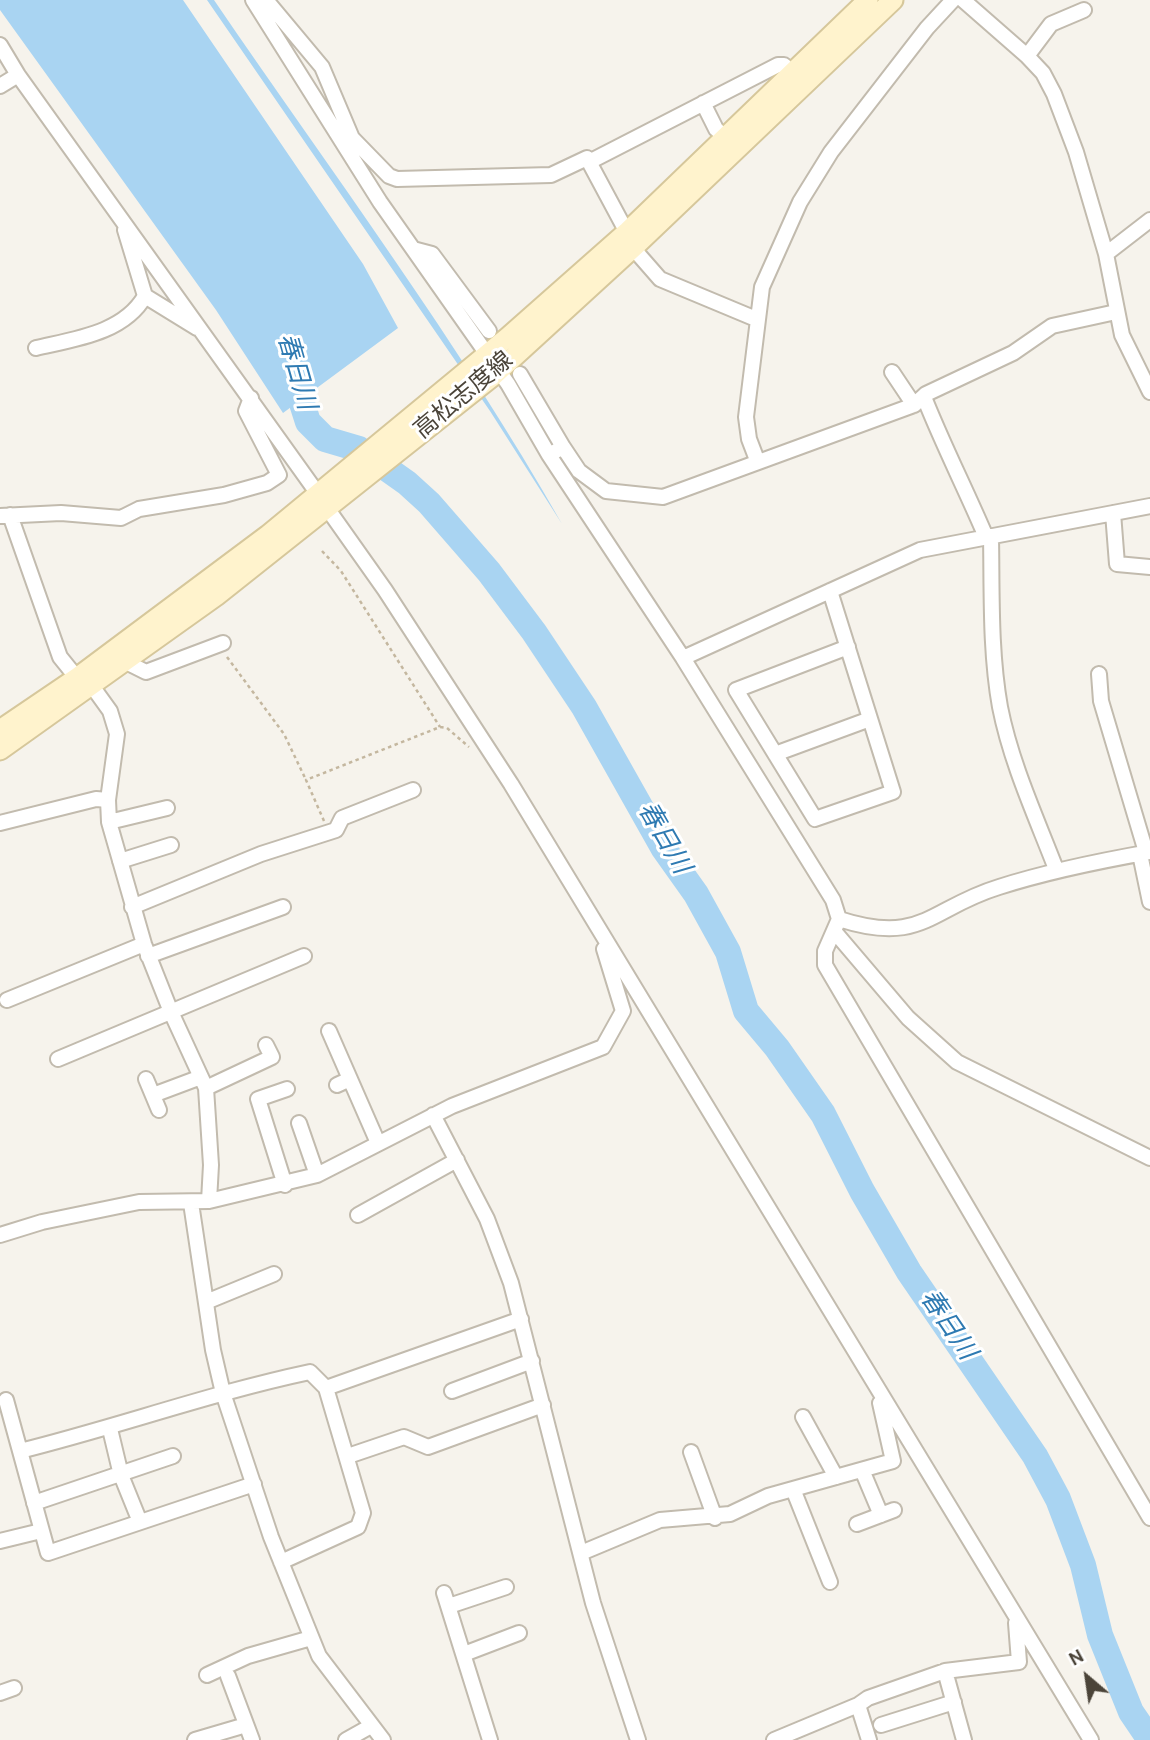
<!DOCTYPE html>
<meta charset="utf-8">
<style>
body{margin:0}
#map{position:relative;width:1150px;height:1740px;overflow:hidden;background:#f6f3ec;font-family:Overpass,sans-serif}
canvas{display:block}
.north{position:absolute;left:1052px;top:1642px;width:70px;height:70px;-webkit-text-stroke:5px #fff;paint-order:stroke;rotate:331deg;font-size:19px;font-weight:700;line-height:28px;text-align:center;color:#4b4439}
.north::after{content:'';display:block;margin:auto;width:24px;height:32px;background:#4b4439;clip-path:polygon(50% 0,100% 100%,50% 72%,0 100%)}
</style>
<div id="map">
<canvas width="1150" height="1740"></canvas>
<div class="north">N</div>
</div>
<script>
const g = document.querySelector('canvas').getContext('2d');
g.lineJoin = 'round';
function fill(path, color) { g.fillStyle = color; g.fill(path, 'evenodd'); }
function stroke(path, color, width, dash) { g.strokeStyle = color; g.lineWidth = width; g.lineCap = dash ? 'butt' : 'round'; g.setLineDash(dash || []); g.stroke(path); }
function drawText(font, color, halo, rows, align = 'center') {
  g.font = font + ' Overpass,"Noto Sans JP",sans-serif'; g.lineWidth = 6; g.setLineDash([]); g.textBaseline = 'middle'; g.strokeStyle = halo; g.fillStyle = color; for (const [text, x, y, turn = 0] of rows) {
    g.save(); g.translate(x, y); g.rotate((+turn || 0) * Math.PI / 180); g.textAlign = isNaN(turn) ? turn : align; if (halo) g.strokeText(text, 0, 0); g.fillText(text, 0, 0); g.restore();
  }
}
fill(new Path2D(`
 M 0,0 L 183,0 L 363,264 L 398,328 L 283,413 L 216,310 L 0,10 Z
 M 207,0 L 214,0 C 332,173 459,342 562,524 L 490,411 Z`), '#a9d4f2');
stroke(new Path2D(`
 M 291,369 L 308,422 L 325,439 L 359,449 L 407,483 L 429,503 L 489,572 L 534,632 L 584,707 L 664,849 L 696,894 L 728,952 L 746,1011 L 777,1048 L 823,1114 L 862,1191 L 909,1272 L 1035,1456 L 1058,1499 L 1083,1565 L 1100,1635 L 1131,1712 L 1150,1740`), '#a9d4f2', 26);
const minor = new Path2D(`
 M 253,0 L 380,202 L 508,384 L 549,455 L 683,658 L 833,900 L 839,919 L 825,951 L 825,965 L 1150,1518
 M 266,0 L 322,67 L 352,138 L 389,176 L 397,179 L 551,175 L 587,158 L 639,255 L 660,279 L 756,319
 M 963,0 L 1027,56 L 1043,73 L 1054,94 L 1076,152 L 1106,254 L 1122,335 L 1150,392
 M 0,45 L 18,75 L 318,494
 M 1027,56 L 1051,24 L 1084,10
 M 0,86 L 18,75
 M 703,103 L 716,129 L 725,137
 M 589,162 L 778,65 L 784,65 L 792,73
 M 125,230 L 145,296 L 197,328
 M 413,249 L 432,254 L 489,331
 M 1106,254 L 1150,220
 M 36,348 C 75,339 124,333 145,296
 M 892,372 L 914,405
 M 520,374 L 563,447
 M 924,397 C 943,445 966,490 986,537
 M 549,455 L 563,447 L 579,471 L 606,491 L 663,497 L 914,405 L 926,394 L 1013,353 L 1052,326 L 1116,312
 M 757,460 L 749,439 L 746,417 L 762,287 L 800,202 L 831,152 L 927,28 L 953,0
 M 327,508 L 385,590 L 511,784 L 1091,1740
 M 1113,513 L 1117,564 L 1150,567
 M 10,515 L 60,657 L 81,683 L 92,686 L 110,711 L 117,734 L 108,800 L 109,822 L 144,944 L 171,1012 L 206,1088 L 211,1165 L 209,1201
 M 0,516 L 61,513 L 121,518 L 139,509 L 224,495 L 267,483 L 279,475 L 246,411 L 251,398
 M 991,536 C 992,593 990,651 1000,707 C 1011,763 1036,817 1056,869
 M 830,591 L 893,792 L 815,819 L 736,690 L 848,647
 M 683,658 L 920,550 L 1150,506
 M 126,662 L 146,672 L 223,643
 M 1099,674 L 1101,701 L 1146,852
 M 775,754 L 870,719
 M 109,822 L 167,808
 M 0,823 L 96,799 L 108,800
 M 1140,854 L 1150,902
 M 120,861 L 171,845
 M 132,907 L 261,854 L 336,830 L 342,818 L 413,790
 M 839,919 C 922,946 930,908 999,887 C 1049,871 1099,861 1150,852
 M 834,931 L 908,1018 L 957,1062 L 1150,1158
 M 148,956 L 283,907
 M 7,1000 L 144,944
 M 329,1031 L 378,1143
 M 58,1059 L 304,956
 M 146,1079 L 159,1110
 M 337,1085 L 350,1079
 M 206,1088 L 272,1057 L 266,1045
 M 153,1095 L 201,1077
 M 433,1115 L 487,1219 L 511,1283 L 593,1603 L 638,1740
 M 299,1123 L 317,1175
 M 285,1185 L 258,1099 L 287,1089
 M 191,1203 L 213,1350 L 223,1393 L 271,1537 L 319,1656 L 383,1740
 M 358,1215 L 457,1160
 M 0,1235 L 42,1222 L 139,1202 L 209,1201 L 317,1175 L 452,1106 L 603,1047 L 623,1011 L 604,949
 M 206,1302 L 274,1274
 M 452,1391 L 532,1361
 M 6,1400 L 48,1553 L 254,1484
 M 803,1417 L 836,1477
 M 110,1429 L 121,1475 L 140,1522
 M 20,1451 C 117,1427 211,1393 310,1372 L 326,1388
 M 691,1452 L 715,1518
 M 348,1456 L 404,1437 L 428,1447 L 543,1405
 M 862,1470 L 881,1515
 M 793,1489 L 830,1582
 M 34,1503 L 173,1456
 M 857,1524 L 894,1510
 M 0,1541 L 41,1531
 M 581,1553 L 660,1520 L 730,1514 L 768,1496 L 893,1461 L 880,1403
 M 281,1562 L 358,1527 L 363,1513 L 326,1388 L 521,1319
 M 444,1593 L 490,1740
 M 449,1606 L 506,1587
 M 464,1654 L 519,1633
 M 945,1671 L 1019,1662 L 1016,1623
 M 207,1675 L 248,1656 L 311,1638
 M 228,1676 L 252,1740
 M 0,1693 L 14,1688
 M 858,1705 L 868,1698 L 945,1671 L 964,1740
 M 881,1725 L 954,1702
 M 195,1740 L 246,1725
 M 346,1740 L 371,1726
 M 774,1740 L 858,1705 L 869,1740`);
const secondary = new Path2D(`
 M 0,730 L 78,677 L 268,535 L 508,337 L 628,231 L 868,0
 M 0,750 L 216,596 L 493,376 L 635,246 L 893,0`);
stroke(minor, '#c2bbae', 18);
stroke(secondary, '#d6c79b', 23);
stroke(new Path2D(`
 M 322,551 L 341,571 L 440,727
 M 227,657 L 284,734 L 306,780
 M 324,821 L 306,780 L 440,727 L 447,728 L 469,747`), '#c4b79f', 2.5, [3.5, 3.5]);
stroke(minor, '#fff', 14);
stroke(secondary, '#fff3cd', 19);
drawText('24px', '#4b4439', '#fff', [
 ["高松志度線",465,397,-40]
]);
drawText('italic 26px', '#2e7ab2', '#fff', [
 ["春日川",294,372,74],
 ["春日川",662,839,60],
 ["春日川",946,1326,56]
]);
</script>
